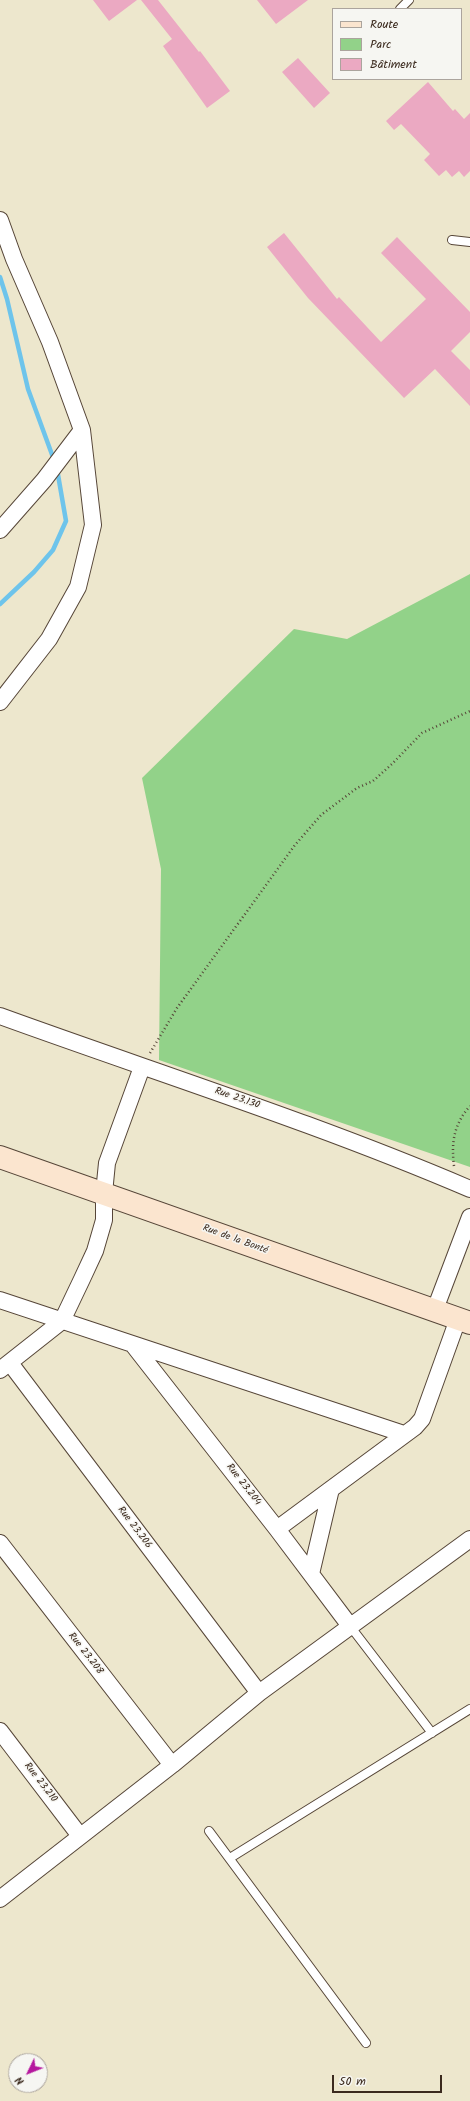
<!DOCTYPE html>
<meta charset="utf-8">
<style>
body{margin:0}
#map{position:relative;width:470px;height:2101px;overflow:hidden;background:#ede7cd;font-family:Kalam,sans-serif}
canvas{display:block}
.legend{position:absolute;left:332px;top:8px;width:130px;height:72px;box-sizing:border-box;background:#f6f6f2;border:1px solid #aba49d;margin:0;padding:5px 7px;list-style:none;font-size:12px;color:#3b2a1e}
.legend li{display:flex;align-items:center;gap:8px;height:20px}
.legend b{width:20px;border:1px solid #aba49d}
.north{position:absolute;left:8px;top:2053px;width:40px;height:40px;box-sizing:border-box;background:#f6f6f2;border:1px solid #aba49d;border-radius:50%;rotate:227deg;font-size:11px;font-weight:700;line-height:16px;text-align:center;color:#3b2a1e}
.north::after{content:'';display:block;margin:auto;width:14px;height:18px;background:#b5179e;clip-path:polygon(50% 0,100% 100%,50% 72%,0 100%)}
.scale{position:absolute;left:332px;top:2075px;width:110px;height:18px;box-sizing:border-box;border:2px solid #3b2a1e;border-top:0;padding-left:5px;font-size:12px;line-height:14px;white-space:nowrap;color:#3b2a1e;-webkit-text-stroke:3px #f6f6f2;paint-order:stroke}
</style>
<div id="map">
<canvas width="470" height="2101"></canvas>
<ul class="legend">
<li><b style="height:5px;background:#fbe5cf"></b>Route</li>
<li><b style="height:11px;background:#92d289"></b>Parc</li>
<li><b style="height:11px;background:#eba9c2"></b>Bâtiment</li>
</ul>
<div class="north">N</div>
<div class="scale">50 m</div>
</div>
<script>
const g = document.querySelector('canvas').getContext('2d');
g.lineJoin = 'round';
function fill(path, color) { g.fillStyle = color; g.fill(path, 'evenodd'); }
function stroke(path, color, width, dash) { g.strokeStyle = color; g.lineWidth = width; g.lineCap = dash ? 'butt' : 'round'; g.setLineDash(dash || []); g.stroke(path); }
function drawText(font, color, halo, rows, align = 'center') {
  g.font = font + ' Kalam,sans-serif'; g.lineWidth = 3; g.setLineDash([]); g.textBaseline = 'middle'; g.strokeStyle = halo; g.fillStyle = color; for (const [text, x, y, turn = 0] of rows) {
    g.save(); g.translate(x, y); g.rotate((+turn || 0) * Math.PI / 180); g.textAlign = isNaN(turn) ? turn : align; if (halo) g.strokeText(text, 0, 0); g.fillText(text, 0, 0); g.restore();
  }
}
fill(new Path2D(`
 M 470,574 L 470,1167 L 159,1060 L 161,869 L 142,778 L 294,629 L 347,639 Z`), '#92d289');
stroke(new Path2D(`
 M 0,277 L 7,299 L 28,389 L 54,460
 M 0,604 L 34,572 L 53,550 L 66,521 L 57,469`), '#6ec4eb', 4.5);
fill(new Path2D(`
 M 93,0 L 137,0 L 109,21 Z
 M 141,0 L 158,0 L 199,52 L 200,51 L 230,91 L 207,108 L 163,46 L 172,39 Z
 M 257,0 L 308,0 L 276,24 Z
 M 298,58 L 330,93 L 314,108 L 282,72 Z
 M 428,82 L 453,111 L 455,109 L 464,119 L 470,113 L 470,171 L 464,177 L 459,171 L 452,177 L 446,170 L 439,176 L 424,160 L 430,154 L 401,124 L 394,130 L 386,121 Z
 M 284,233 L 337,299 L 339,297 L 381,342 L 426,299 L 381,253 L 397,237 L 470,312 L 470,332 L 451,351 L 470,370 L 470,406 L 435,369 L 404,398 L 308,298 L 267,247 Z`), '#eba9c2');
const lane = new Path2D(`
 M 400,9 L 409,0
 M 452,240 L 470,242
 M 350,1626 L 432,1733
 M 209,1831 L 366,2043
 M 230,1858 L 470,1709`);
const street = new Path2D(`
 M 0,220 L 14,259 L 50,342 L 82,430 L 93,525 L 78,587 L 49,639 L 0,702
 M 0,530 L 44,480 L 82,430
 M 0,1016 C 157,1073 316,1123 470,1189
 M 0,1300 L 404,1434
 M 434,1312 L 470,1217
 M 134,1346 L 277,1529 L 350,1626
 M 10,1363 L 259,1693
 M 0,1370 L 62,1321 L 82,1279 L 95,1251 L 104,1220 L 104,1193 L 107,1163 L 142,1067
 M 277,1529 L 415,1427 L 422,1419 L 458,1319
 M 0,1543 L 172,1765
 M 311,1574 L 331,1489
 M 0,1731 L 80,1836
 M 0,1899 L 172,1765 L 259,1693 L 470,1539`);
const secondary = new Path2D(`
 M 0,1157 L 470,1323`);
stroke(lane, '#564638', 10);
stroke(street, '#564638', 18);
stroke(secondary, '#564638', 24);
stroke(new Path2D(`
 M 150,1053 L 177,1008 L 295,845 L 321,815 L 357,788 L 373,781 L 392,764 L 422,733 L 470,711
 M 454,1166 C 451,1142 454,1124 470,1106`), '#564638', 2.5, [1, 3]);
stroke(lane, '#fff', 8);
stroke(street, '#fff', 16);
stroke(secondary, '#fbe5cf', 22);
drawText('10px', '#3b2a1e', '#f6f6f2', [
 ["Rue 23.130",237,1099,19],
 ["Rue de la Bonté",235,1240,20],
 ["Rue 23.204",243,1485,52],
 ["Rue 23.206",134,1528,53],
 ["Rue 23.208",85,1654,52],
 ["Rue 23.210",40,1783,52]
]);
</script>
